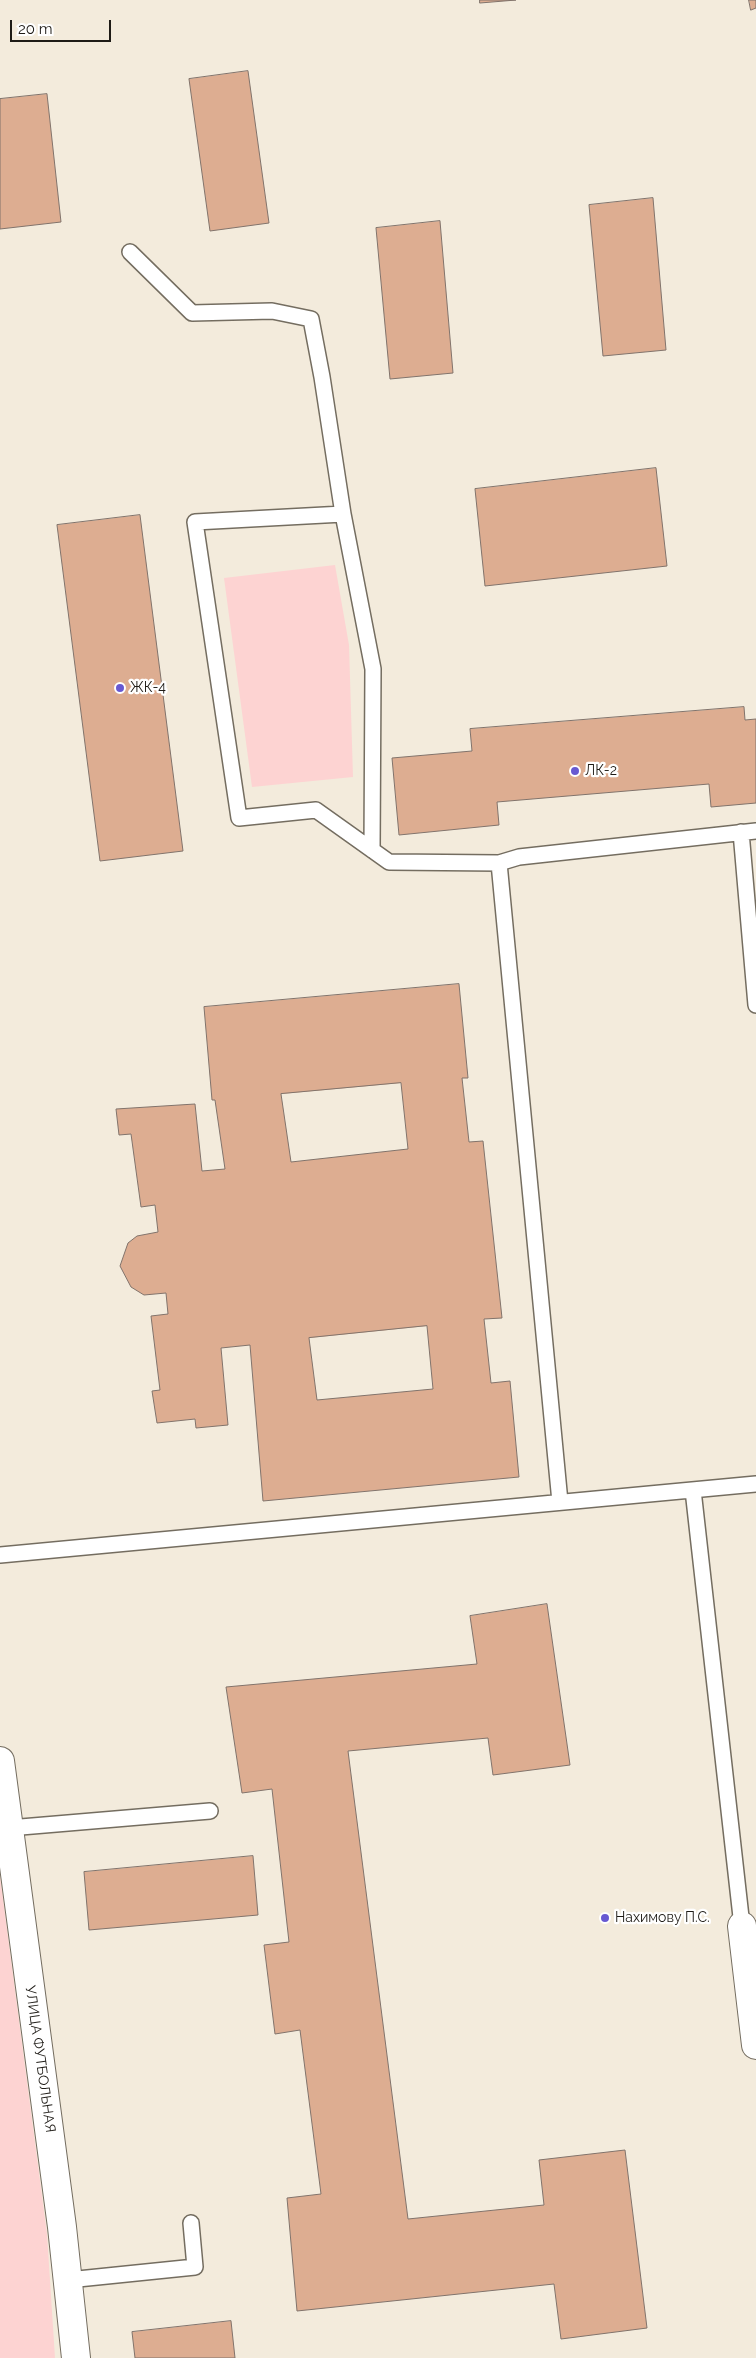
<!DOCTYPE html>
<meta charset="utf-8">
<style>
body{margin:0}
#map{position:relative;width:756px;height:2358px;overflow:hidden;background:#f3ebdc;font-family:Raleway,sans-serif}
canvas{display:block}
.scale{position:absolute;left:10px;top:20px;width:101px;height:22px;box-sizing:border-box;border:2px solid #1e1b16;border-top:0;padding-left:6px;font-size:15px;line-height:18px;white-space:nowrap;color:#1e1b16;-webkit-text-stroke:4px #fff;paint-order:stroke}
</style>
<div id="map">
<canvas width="756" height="2358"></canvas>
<div class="scale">20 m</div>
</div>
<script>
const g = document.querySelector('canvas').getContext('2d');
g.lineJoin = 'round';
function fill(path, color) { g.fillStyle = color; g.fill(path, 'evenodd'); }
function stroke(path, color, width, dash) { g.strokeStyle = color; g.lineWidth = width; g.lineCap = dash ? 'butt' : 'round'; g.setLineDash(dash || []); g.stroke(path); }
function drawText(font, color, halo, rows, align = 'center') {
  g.font = font + ' Raleway,sans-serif'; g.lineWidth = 4.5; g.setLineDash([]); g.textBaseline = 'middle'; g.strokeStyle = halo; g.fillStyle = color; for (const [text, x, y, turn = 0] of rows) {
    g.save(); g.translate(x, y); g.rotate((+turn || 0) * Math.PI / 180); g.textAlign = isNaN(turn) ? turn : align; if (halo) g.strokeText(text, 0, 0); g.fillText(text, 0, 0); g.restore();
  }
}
fill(new Path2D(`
 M 335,565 L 349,645 L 353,777 L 252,787 L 224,578 Z
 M 0,1876 L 47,2234 L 55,2358 L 0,2358 Z`), '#fdd3d2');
const building = new Path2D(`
 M 480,0 L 516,0 L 480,3 Z
 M 749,0 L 756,0 L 756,8 L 751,10 Z
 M 248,71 L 269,223 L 210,231 L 189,79 Z
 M 47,94 L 61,222 L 0,229 L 0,99 Z
 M 653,198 L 666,350 L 603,356 L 589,205 Z
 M 440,221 L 453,373 L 390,379 L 376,228 Z
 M 656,468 L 667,566 L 485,586 L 475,489 Z
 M 140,515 L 183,851 L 100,861 L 57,525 Z
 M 744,707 L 745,720 L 756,719 L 756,803 L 711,807 L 709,784 L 497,802 L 499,825 L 399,835 L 392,758 L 472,751 L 470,729 Z
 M 459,984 L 468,1078 L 462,1078 L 469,1142 L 483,1141 L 502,1318 L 484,1319 L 491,1383 L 510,1381 L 519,1477 L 263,1501 L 250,1345 L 221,1348 L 228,1425 L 196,1428 L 195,1419 L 157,1423 L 152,1391 L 160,1390 L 151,1316 L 168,1314 L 166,1293 L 144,1295 L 131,1287 L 120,1266 L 128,1243 L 137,1236 L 158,1232 L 155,1205 L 141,1207 L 131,1134 L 119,1135 L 116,1109 L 195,1104 L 202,1171 L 225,1169 L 215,1100 L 212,1100 L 204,1007 ZM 401,1083 L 408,1149 L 291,1162 L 281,1094 ZM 427,1326 L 433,1389 L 317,1400 L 309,1338 Z
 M 547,1604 L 570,1765 L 493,1775 L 488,1738 L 348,1751 L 408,2219 L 544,2205 L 539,2160 L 625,2150 L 647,2328 L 561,2339 L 554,2284 L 297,2311 L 287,2198 L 321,2194 L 300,2030 L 275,2034 L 264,1945 L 289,1942 L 272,1789 L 242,1793 L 226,1687 L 477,1664 L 470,1616 Z
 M 253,1856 L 258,1915 L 89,1930 L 84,1872 Z
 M 231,2321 L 235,2358 L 135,2358 L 132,2332 Z`);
fill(building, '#ddad91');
stroke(building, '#81736b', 1);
const service = new Path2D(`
 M 130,252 L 192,313 L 272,311 L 311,319 L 322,377 L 343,514
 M 741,832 L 756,1005
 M 372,850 L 373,669 L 343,514 L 195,522 L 239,818 L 316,810 L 389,862 L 499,863 L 560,1502
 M 499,863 L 519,857 L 756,831
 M 693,1490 L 742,1926
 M 0,1555 L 756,1484
 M 9,1828 L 210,1811
 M 68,2280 L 195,2267 L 191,2223`);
const minor = new Path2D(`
 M 0,1761 L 62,2227 L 76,2358
 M 742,1926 L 756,2045`);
stroke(service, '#746d60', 18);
stroke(minor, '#746d60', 30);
stroke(service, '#fff', 15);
stroke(minor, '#fff', 28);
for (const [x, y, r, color] of [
 [120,688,5,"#6759d2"],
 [575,771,5,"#6759d2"],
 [605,1918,5,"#6759d2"]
]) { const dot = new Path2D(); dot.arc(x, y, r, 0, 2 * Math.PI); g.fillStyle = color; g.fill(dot); stroke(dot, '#fff', 2); }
drawText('14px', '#1e1b16', '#fff', [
 ["ЖК-4",130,688],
 ["ЛК-2",585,771],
 ["Нахимову П.С.",615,1918]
], 'left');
drawText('14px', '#1e1b16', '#fff', [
 ["УЛИЦА ФУТБОЛЬНАЯ",40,2059,82]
]);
</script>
